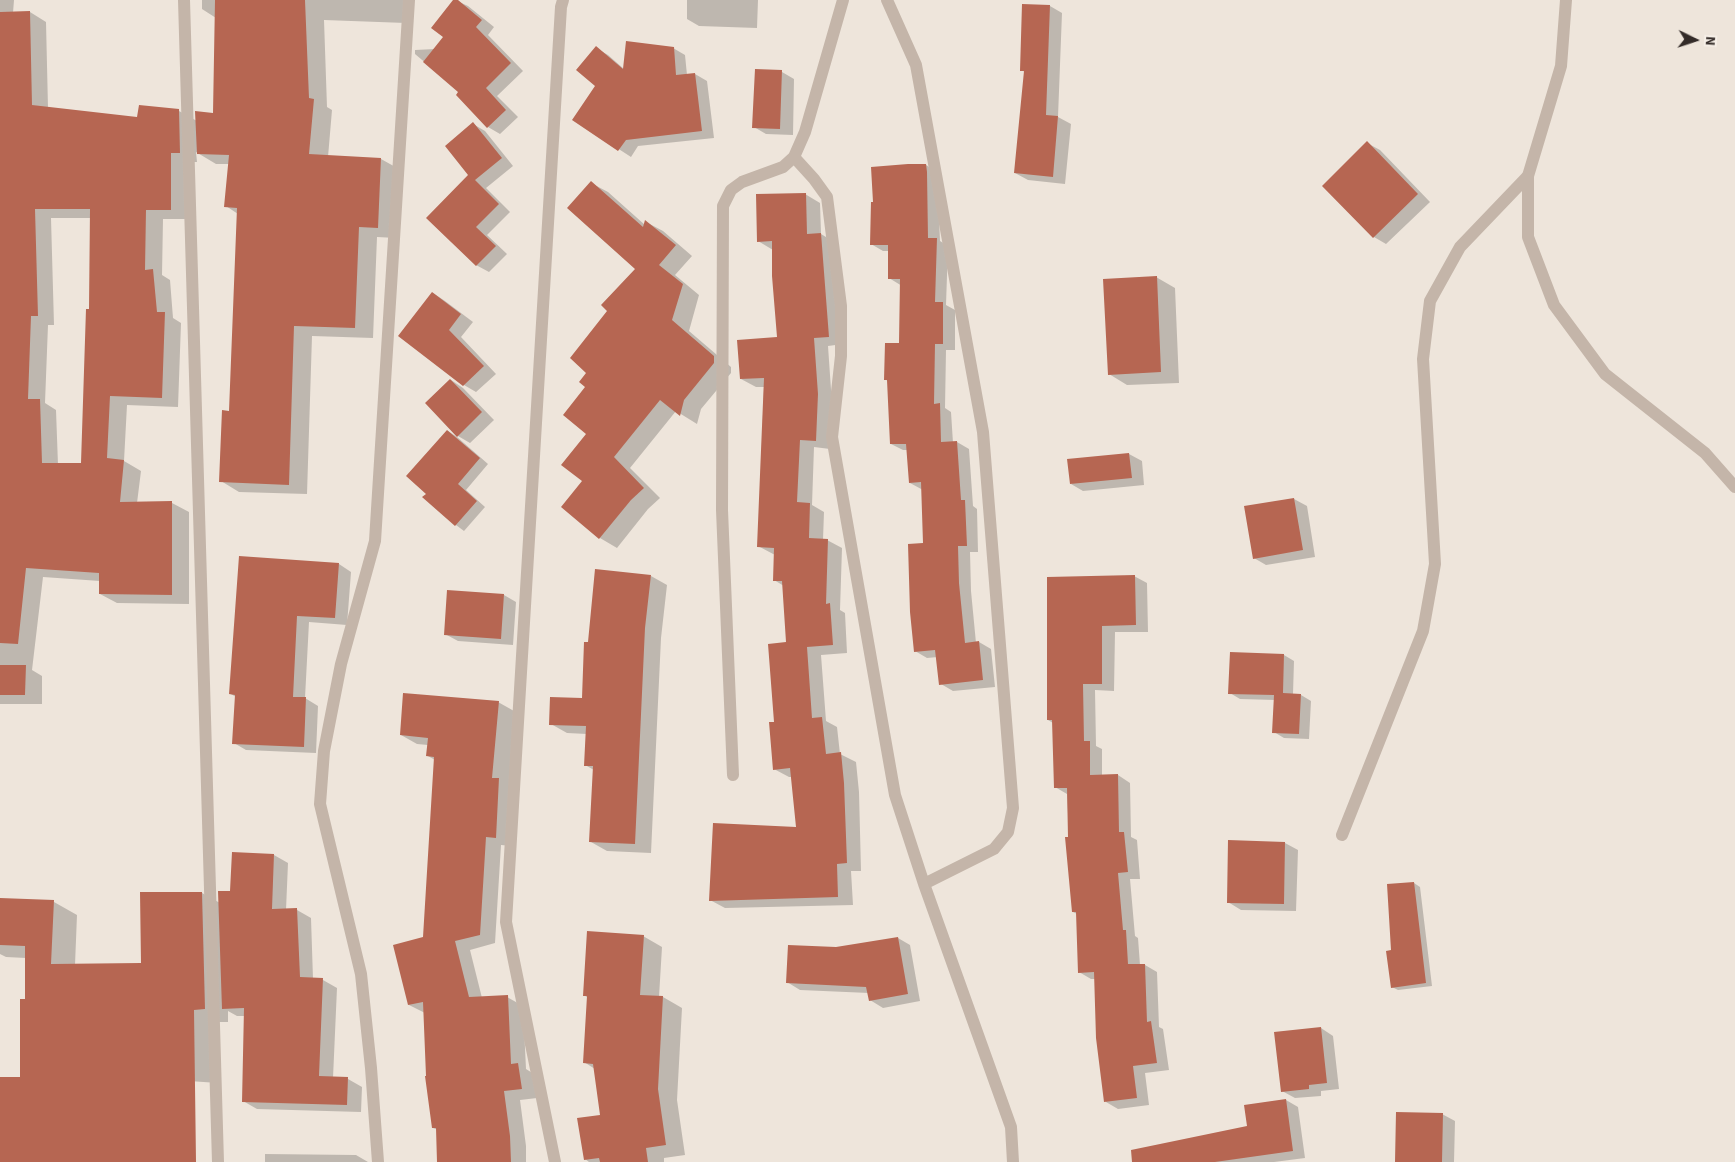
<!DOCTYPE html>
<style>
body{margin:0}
#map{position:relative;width:1735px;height:1162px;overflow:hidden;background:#eee5db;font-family:"Source Sans 3",sans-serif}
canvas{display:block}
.north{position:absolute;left:1670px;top:15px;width:50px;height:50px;-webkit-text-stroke:4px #f6efe7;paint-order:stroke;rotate:94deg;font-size:14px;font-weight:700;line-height:20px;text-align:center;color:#332b28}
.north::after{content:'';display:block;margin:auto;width:18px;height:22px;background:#332b28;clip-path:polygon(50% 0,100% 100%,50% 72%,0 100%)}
</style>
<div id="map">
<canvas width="1735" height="1162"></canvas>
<div class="north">N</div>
</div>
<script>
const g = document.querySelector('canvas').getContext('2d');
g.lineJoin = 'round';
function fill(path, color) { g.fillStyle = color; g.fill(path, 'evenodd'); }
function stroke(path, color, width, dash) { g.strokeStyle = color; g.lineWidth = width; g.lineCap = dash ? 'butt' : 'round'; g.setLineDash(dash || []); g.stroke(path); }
fill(new Path2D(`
 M 0,0 L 14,0 L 13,13 L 30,12 L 46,22 L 48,108 L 138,119 L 179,111 L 197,121 L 215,115 L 216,18 L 202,9 L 202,0 L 407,0 L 406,23 L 324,20 L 327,107 L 332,110 L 328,157 L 381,159 L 399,169 L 396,238 L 377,237 L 373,338 L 312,336 L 307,494 L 239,492 L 221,481 L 230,412 L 238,214 L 226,206 L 229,164 L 216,164 L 196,152 L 197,162 L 188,162 L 187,219 L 163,219 L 162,275 L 170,280 L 173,318 L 181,323 L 178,407 L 127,405 L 124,461 L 141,471 L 137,503 L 172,503 L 189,512 L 189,604 L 117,603 L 100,594 L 100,581 L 43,577 L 32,670 L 42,676 L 42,704 L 0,704 ZM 51,218 L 91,218 L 90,311 L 82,465 L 58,465 L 56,410 L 45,403 L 48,325 L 54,325 Z
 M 455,0 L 468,6 L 494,27 L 488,35 L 523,71 L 497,96 L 518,117 L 500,134 L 488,127 L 460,92 L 415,54 L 415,50 L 435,49 L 445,37 Z
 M 687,0 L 758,0 L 757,28 L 699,26 L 687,19 Z
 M 1050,6 L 1062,13 L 1058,117 L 1071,124 L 1065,184 L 1028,180 L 1015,173 L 1025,72 L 1021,70 Z
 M 596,48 L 608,55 L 624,69 L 673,48 L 685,55 L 687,75 L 695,74 L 707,81 L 714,138 L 638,146 L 631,157 L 574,120 L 596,85 Z
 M 756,71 L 782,72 L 794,79 L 793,135 L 766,134 L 754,127 Z
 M 473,124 L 485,131 L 513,166 L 486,188 L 510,212 L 487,235 L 507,254 L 489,272 L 476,265 L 470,175 Z
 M 1367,143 L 1380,150 L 1430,202 L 1386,244 L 1374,237 L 1324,186 Z
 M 926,165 L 937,172 L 940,241 L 948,246 L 946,305 L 955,310 L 955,350 L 946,350 L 945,408 L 951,412 L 953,443 L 957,442 L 969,449 L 973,506 L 977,509 L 978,552 L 970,552 L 971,591 L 976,643 L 979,642 L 991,649 L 995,687 L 953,691 L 941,684 L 938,657 L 927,658 L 915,651 L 925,545 L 923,490 L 910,483 L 907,450 L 903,450 L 891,444 L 889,381 L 886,380 L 901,344 L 902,286 L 889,278 L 889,251 L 883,251 L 871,244 Z
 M 591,183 L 608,192 L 645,225 L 646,222 L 663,231 L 692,256 L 675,275 L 699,295 L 689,331 L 731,367 L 731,373 L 701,409 L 697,424 L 676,411 L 630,468 L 660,498 L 648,509 L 617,548 L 600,538 L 563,507 L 583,481 L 588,433 L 588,373 L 609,311 L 637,269 Z
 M 805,194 L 820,203 L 821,234 L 836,243 L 843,344 L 828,346 L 832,404 L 830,449 L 814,447 L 812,505 L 824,512 L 823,540 L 827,540 L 842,548 L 840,610 L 845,613 L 847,653 L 821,655 L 826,721 L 837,727 L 840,754 L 856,762 L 859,792 L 861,871 L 851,871 L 853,905 L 725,908 L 710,900 L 798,829 L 793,777 L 789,777 L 774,769 L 775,723 L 788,643 L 784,586 L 774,580 L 775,555 L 758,546 L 764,387 L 756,387 L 741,379 L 778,338 L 773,250 L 758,241 Z
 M 1156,277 L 1175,288 L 1179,383 L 1127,385 L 1109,374 Z
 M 433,293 L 445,301 L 473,322 L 461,337 L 496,374 L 476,392 L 464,385 Z
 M 451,380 L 463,388 L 494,420 L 470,443 L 458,436 L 427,403 Z
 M 448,431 L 457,437 L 488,464 L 466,490 L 485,507 L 464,531 L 456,525 L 424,497 L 427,494 Z
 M 1129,454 L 1142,461 L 1144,485 L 1083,491 L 1071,484 Z
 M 1294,499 L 1307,506 L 1315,557 L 1266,565 L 1254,558 Z
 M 339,564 L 351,572 L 347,625 L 309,622 L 305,698 L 318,706 L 316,753 L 246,750 L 234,743 L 236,697 L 231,694 Z
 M 651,576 L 667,585 L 661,638 L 651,853 L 607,851 L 591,842 L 594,770 L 585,765 L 587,734 L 567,733 L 551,724 L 583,699 L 589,643 Z
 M 1134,576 L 1147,583 L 1148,632 L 1115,632 L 1114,691 L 1095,690 L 1096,746 L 1102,749 L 1102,776 L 1118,775 L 1130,783 L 1131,837 L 1137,840 L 1140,879 L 1130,879 L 1135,936 L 1138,938 L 1140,965 L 1145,965 L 1157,972 L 1159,1027 L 1163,1029 L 1169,1070 L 1145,1073 L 1149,1105 L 1118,1109 L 1106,1102 L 1095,979 L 1091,979 L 1079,972 L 1077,914 L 1073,912 L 1067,794 L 1055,787 L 1053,723 L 1048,720 L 1050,642 Z
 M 448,591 L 504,595 L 516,602 L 513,645 L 458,641 L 445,634 Z
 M 1231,653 L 1284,655 L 1294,661 L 1293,694 L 1301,695 L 1311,701 L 1309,739 L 1284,738 L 1274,732 L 1275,700 L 1240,699 L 1230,693 Z
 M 498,702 L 514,711 L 512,846 L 501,845 L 495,943 L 470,950 L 482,998 L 507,997 L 523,1006 L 526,1069 L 534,1074 L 537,1098 L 520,1100 L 526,1146 L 526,1162 L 438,1162 L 438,1130 L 433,1128 L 427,1077 L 425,1013 L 409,1005 L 425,938 L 435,760 L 428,756 L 428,745 L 417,744 L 401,735 Z
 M 1229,842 L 1285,843 L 1298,850 L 1296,911 L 1241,910 L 1228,902 Z
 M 274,855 L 288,863 L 286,910 L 297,910 L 311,918 L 313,979 L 323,980 L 337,988 L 333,1078 L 348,1079 L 362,1087 L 361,1112 L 257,1109 L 243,1101 L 245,1016 L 237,1016 L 228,1011 L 228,1022 L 217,1022 L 218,1083 L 189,1081 L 181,1162 L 0,1162 L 0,1079 L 22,1078 L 27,1000 L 26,958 L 6,957 L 0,954 L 0,900 L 54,902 L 77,915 L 75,965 L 142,964 L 202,893 L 220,903 Z
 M 1414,883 L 1420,887 L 1432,986 L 1398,990 L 1392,987 L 1392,951 Z
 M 643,936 L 662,947 L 659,997 L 663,997 L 682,1008 L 677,1100 L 685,1155 L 664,1158 L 664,1162 L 589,1162 L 585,1159 L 601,1116 L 595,1069 L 584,1062 L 588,998 L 584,995 Z
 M 898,938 L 910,945 L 920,1001 L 883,1008 L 870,1000 L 869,993 L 800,990 L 787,982 L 836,949 Z
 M 1321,1028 L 1333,1036 L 1339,1089 L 1321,1091 L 1321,1096 L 1295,1098 L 1282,1091 Z
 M 1286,1100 L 1298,1107 L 1305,1158 L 1274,1162 L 1158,1162 L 1248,1127 Z
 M 1442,1114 L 1455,1121 L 1454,1162 L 1396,1162 Z
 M 265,1154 L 356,1155 L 368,1162 L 265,1162 Z`), '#0003');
fill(new Path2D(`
 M 215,0 L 305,0 L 309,98 L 314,99 L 309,154 L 381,158 L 378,228 L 359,227 L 355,328 L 294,326 L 289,485 L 219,482 L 222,410 L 229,411 L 237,208 L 224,207 L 229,155 L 197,154 L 195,111 L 213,113 Z
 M 453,0 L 458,0 L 482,20 L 476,27 L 511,63 L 486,88 L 506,110 L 487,128 L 456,95 L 458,92 L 423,62 L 443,37 L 431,28 Z
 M 1022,4 L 1050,5 L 1046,115 L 1058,116 L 1053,177 L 1014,173 L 1024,71 L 1020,71 Z
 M 30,11 L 32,105 L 137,117 L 139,105 L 179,109 L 180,153 L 171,153 L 171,210 L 146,210 L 145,270 L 153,269 L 157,312 L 165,312 L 162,398 L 110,396 L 107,458 L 124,460 L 120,502 L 172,501 L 172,595 L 99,594 L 99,573 L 26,568 L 18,644 L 0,643 L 0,12 ZM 35,209 L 90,209 L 89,309 L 86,309 L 81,463 L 42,463 L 40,399 L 28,399 L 31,316 L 38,316 Z
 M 626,41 L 674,47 L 676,75 L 695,73 L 702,131 L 626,140 L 618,151 L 572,120 L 595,86 L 576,70 L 596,46 L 623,69 Z
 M 755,69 L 782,70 L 780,129 L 752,128 Z
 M 473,122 L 502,158 L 475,180 L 499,204 L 476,227 L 496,246 L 476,266 L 426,218 L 468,175 L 445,146 Z
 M 1367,141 L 1418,194 L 1373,238 L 1322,186 Z
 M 908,164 L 926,164 L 927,172 L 928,238 L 937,238 L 935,302 L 943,302 L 943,344 L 935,344 L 934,404 L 940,403 L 941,442 L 957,441 L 961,500 L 965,500 L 967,546 L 958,546 L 959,583 L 965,643 L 979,641 L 983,680 L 939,685 L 935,650 L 914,652 L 910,612 L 908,544 L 923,543 L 921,482 L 909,483 L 906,444 L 890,444 L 887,380 L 884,380 L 885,343 L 899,343 L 900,279 L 888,279 L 888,245 L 870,245 L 871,202 L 873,202 L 871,167 Z
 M 591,181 L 643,227 L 645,220 L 676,245 L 659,265 L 683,284 L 672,320 L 714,356 L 714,363 L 684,400 L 680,416 L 660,400 L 614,457 L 644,488 L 631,500 L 599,539 L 561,507 L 582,481 L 561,465 L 586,434 L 563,415 L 585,387 L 579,382 L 586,373 L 570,358 L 607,311 L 601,305 L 635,269 L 567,208 Z
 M 806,193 L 807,234 L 821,233 L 829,337 L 814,338 L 818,394 L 816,441 L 800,440 L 797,502 L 810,503 L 809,538 L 828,539 L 826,604 L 830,603 L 833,645 L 807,647 L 812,718 L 822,717 L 826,754 L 841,752 L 844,783 L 847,863 L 837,864 L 838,897 L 709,901 L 713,823 L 796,827 L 790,768 L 773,770 L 769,722 L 774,722 L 768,644 L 786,642 L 782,581 L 773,581 L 774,548 L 757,547 L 764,378 L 740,379 L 737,340 L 777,337 L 772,276 L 772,241 L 757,242 L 756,194 Z
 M 1157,276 L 1161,372 L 1108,375 L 1103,279 Z
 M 432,292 L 461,314 L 449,330 L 484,366 L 463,386 L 398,336 Z
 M 450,379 L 482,412 L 457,437 L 425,403 Z
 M 447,430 L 480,458 L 458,484 L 477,501 L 455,526 L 422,497 L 426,494 L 406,476 Z
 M 1129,453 L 1132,478 L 1070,484 L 1067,459 Z
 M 1294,498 L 1303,550 L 1253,559 L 1244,506 Z
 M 239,556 L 339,563 L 335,618 L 297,616 L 293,697 L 306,697 L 304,747 L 232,744 L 235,695 L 229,694 Z
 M 595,569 L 651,575 L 645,628 L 635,844 L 589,842 L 593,766 L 584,766 L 586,726 L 549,725 L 550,697 L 582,698 L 584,642 L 588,642 Z
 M 1135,575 L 1136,625 L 1102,626 L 1102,684 L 1083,684 L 1084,741 L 1090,741 L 1090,775 L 1118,774 L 1119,832 L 1124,832 L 1128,872 L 1118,873 L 1123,930 L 1126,930 L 1128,964 L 1145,964 L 1147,1022 L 1151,1021 L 1157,1063 L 1133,1066 L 1137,1098 L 1104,1102 L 1096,1038 L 1094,972 L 1078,973 L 1076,912 L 1072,912 L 1065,837 L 1068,837 L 1067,788 L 1054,788 L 1052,720 L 1047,720 L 1047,577 Z
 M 447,590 L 504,594 L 501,639 L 444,635 Z
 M 1230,652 L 1284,654 L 1283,693 L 1301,694 L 1299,734 L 1272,733 L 1274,695 L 1228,694 Z
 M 0,665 L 26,665 L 25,695 L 0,695 Z
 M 403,693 L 499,701 L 492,778 L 499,778 L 496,838 L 486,837 L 480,935 L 455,941 L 469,997 L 508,995 L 511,1064 L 518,1063 L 522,1089 L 504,1091 L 510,1136 L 511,1162 L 437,1162 L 436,1128 L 432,1128 L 425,1076 L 426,1076 L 423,1002 L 408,1005 L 393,945 L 423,937 L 434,757 L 426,756 L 428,738 L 400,735 Z
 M 1228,840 L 1285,842 L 1284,904 L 1227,903 Z
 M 232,852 L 274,854 L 272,909 L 297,908 L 300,977 L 323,978 L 319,1076 L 348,1077 L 347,1105 L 242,1102 L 244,1008 L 222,1009 L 218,891 L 230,891 Z
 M 1414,882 L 1426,983 L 1391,988 L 1386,951 L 1391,950 L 1387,884 Z
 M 140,892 L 202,892 L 205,1009 L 194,1010 L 196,1162 L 0,1162 L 0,1077 L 20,1077 L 20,999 L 25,999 L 25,946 L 0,945 L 0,898 L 54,900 L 51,964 L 141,963 Z
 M 587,931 L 644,935 L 640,995 L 663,996 L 658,1089 L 666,1145 L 646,1148 L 648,1162 L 600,1162 L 599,1158 L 584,1160 L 577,1118 L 600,1115 L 593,1064 L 583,1063 L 587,996 L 583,996 Z
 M 898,937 L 908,994 L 869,1001 L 866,987 L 786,983 L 788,945 L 836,947 Z
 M 1321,1027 L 1327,1083 L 1309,1085 L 1309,1089 L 1281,1092 L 1274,1032 Z
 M 1286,1099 L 1293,1151 L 1215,1162 L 1132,1162 L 1131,1150 L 1247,1126 L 1244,1105 Z
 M 1396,1112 L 1443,1113 L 1442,1162 L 1395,1162 Z`), '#b66652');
stroke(new Path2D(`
 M 887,0 L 916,65 L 983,432 L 1013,808 L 1008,832 L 994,849 L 924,884
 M 794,157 L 814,179 L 827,197 L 841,306 L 841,356 L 832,437 L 895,795 L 924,884 L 1011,1127 L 1013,1162
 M 733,775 L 722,510 L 723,206 L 731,190 L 742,182 L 783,167 L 794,157 L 805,132 L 843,0
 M 1342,835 L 1423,631 L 1435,564 L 1423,359 L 1430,301 L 1460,247 L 1528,176
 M 378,1162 L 371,1068 L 361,974 L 320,804 L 324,751 L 341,664 L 375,541 L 409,0
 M 555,1162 L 506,922 L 561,7 L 563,0`), '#c4b5a9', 12);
stroke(new Path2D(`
 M 184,0 L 218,1162
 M 1566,0 L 1561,66 L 1528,176 L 1528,237 L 1554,305 L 1605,374 L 1705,453 L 1735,487`), '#c4b5a9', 12);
</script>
